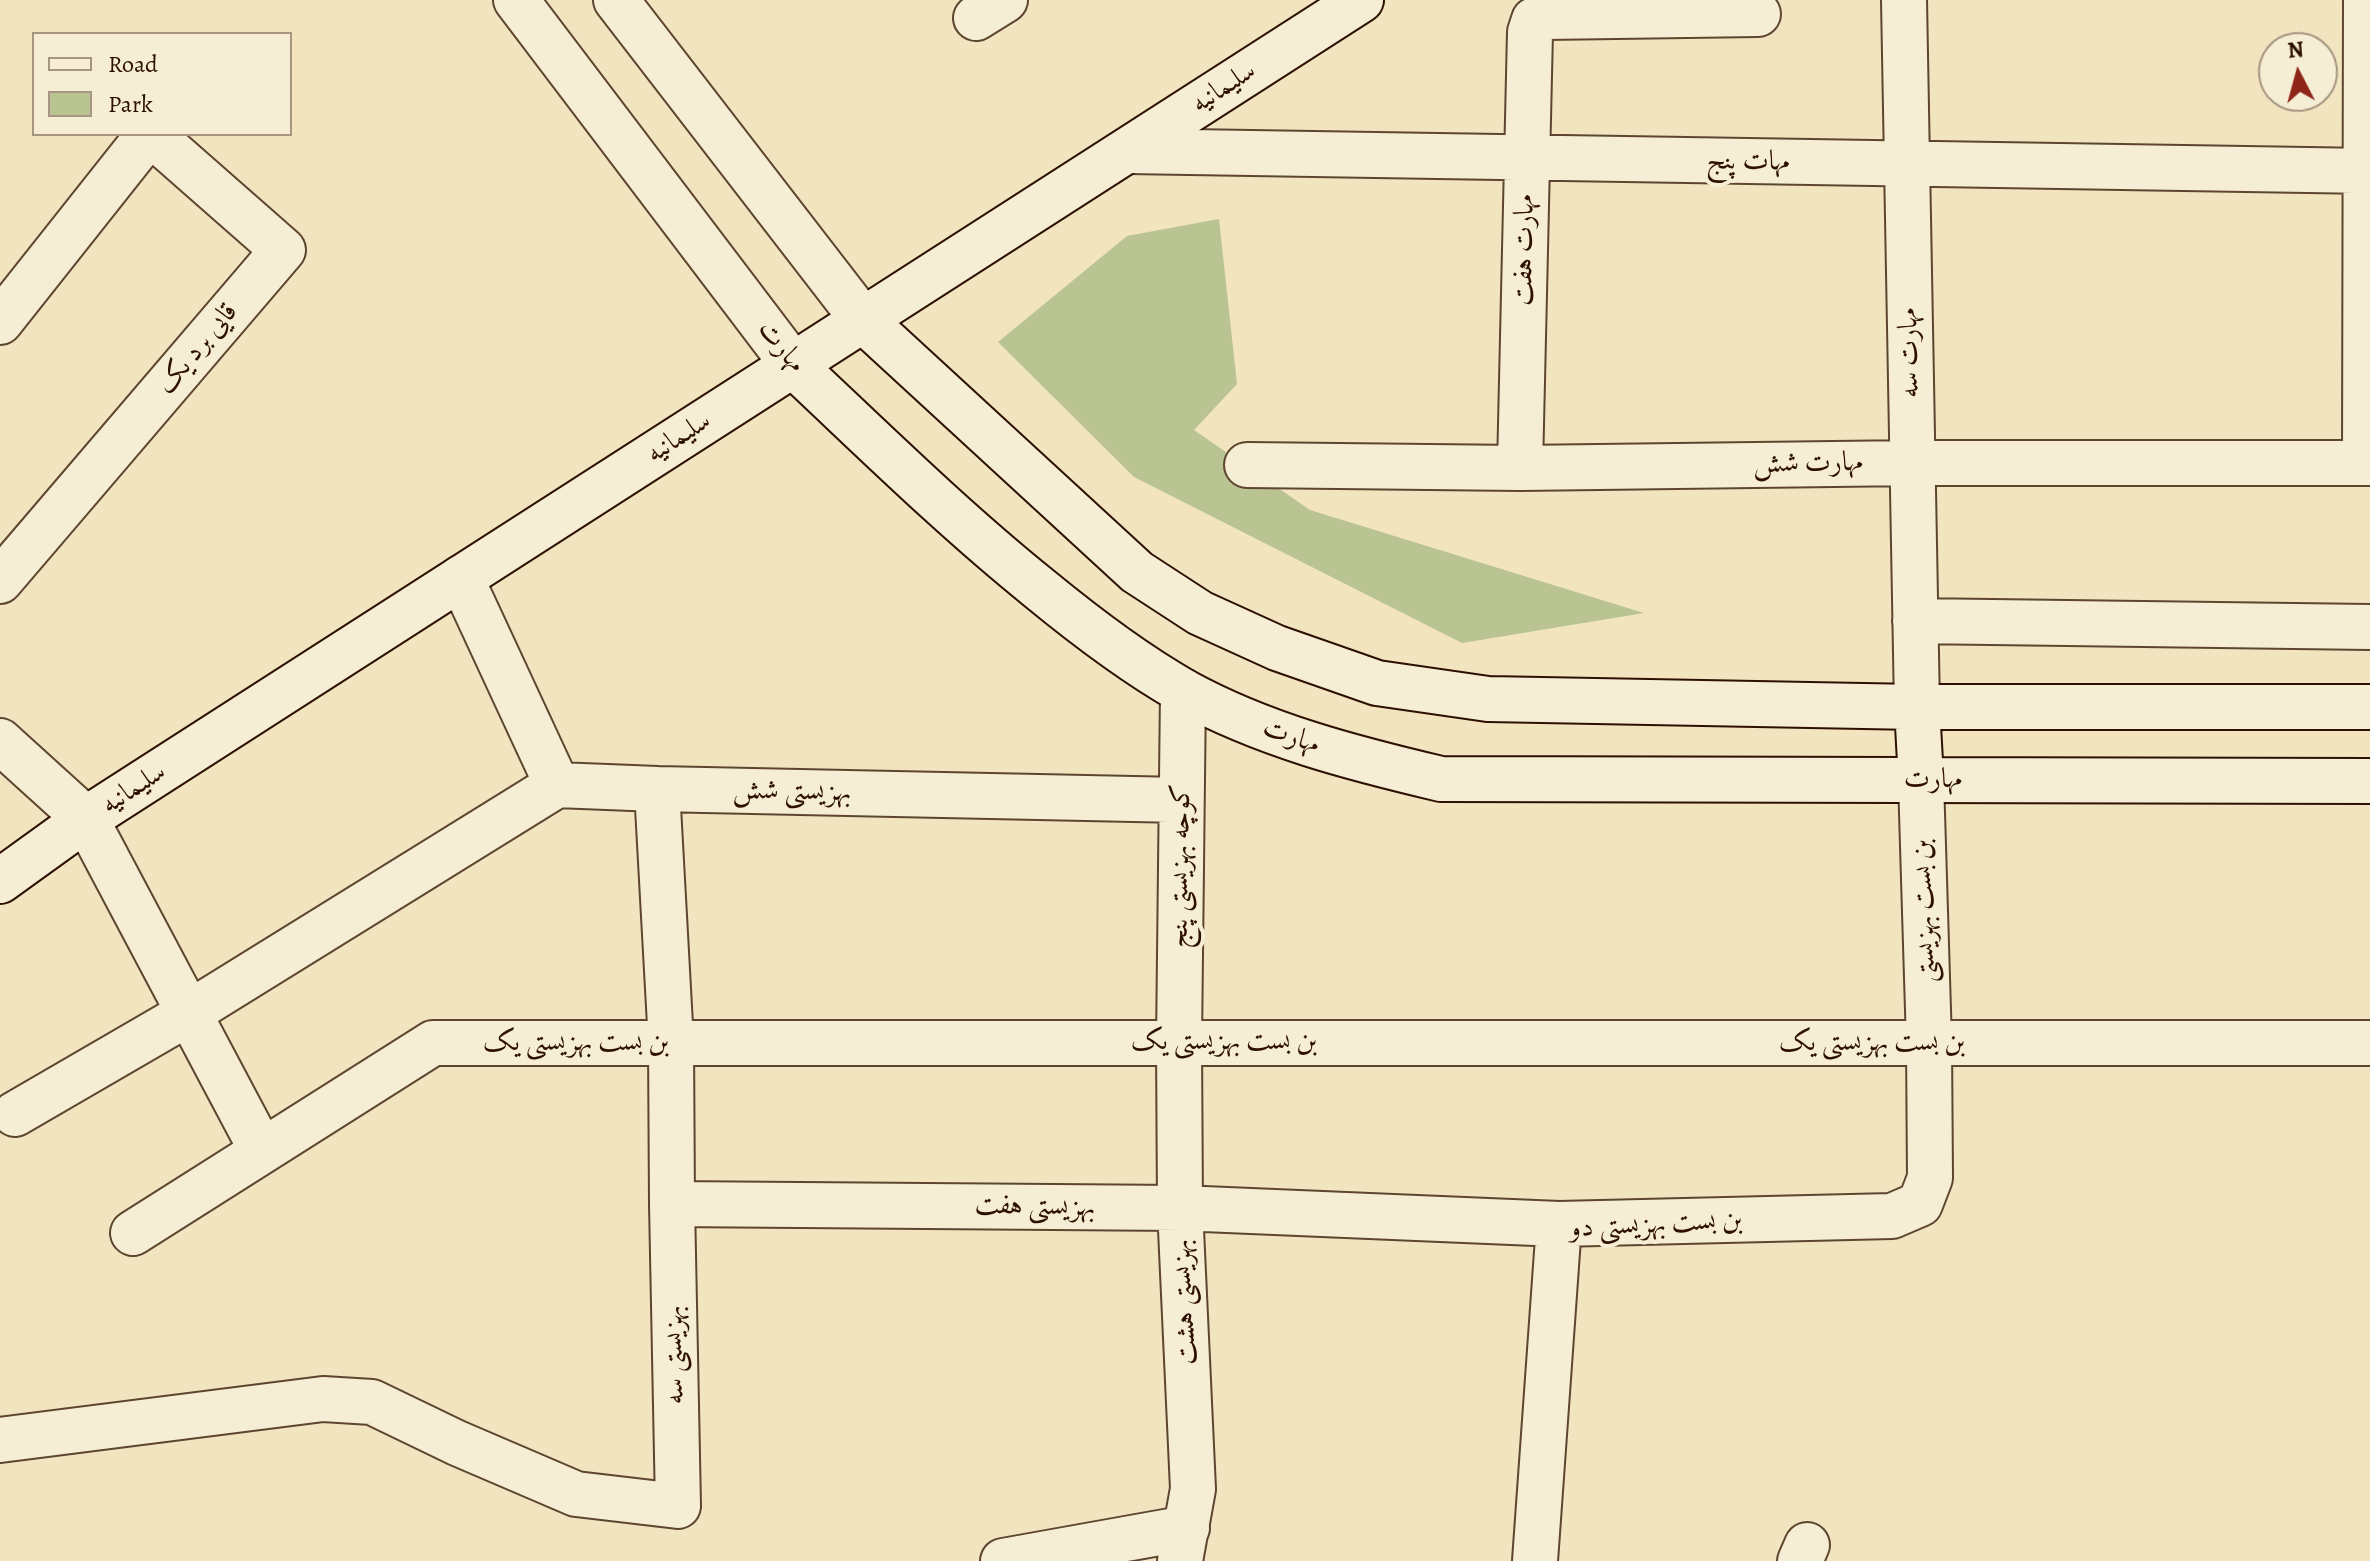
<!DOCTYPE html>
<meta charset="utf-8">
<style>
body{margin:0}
#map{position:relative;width:2370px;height:1561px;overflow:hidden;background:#f1e4be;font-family:Alegreya,serif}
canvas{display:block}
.legend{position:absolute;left:32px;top:32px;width:260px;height:104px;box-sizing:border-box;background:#f6edd5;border:2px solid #a69580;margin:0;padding:10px 14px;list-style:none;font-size:24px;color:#2d1001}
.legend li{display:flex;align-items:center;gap:16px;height:40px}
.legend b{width:40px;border:2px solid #a69580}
.north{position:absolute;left:2258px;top:32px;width:80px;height:80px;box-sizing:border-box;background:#f6edd5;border:2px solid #a69580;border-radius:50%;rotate:354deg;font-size:22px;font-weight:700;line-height:32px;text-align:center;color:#2d1001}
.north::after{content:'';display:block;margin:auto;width:28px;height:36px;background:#8f2418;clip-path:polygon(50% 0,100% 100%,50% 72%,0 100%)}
</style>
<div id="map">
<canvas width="2370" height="1561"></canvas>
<ul class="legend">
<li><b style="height:10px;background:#f6edd5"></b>Road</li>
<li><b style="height:22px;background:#b9c492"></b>Park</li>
</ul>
<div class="north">N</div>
</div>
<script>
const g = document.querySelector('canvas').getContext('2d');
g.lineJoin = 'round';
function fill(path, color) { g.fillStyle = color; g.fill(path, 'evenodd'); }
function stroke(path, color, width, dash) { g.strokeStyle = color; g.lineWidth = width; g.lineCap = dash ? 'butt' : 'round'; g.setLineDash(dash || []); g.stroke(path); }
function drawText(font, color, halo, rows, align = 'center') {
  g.font = font + ' Alegreya,Amiri,serif'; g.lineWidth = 8; g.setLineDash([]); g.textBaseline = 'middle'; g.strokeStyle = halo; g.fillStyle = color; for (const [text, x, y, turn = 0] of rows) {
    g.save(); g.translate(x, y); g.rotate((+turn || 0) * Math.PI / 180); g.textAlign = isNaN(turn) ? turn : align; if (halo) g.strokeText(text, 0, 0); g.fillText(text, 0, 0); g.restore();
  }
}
fill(new Path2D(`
 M 1219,219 L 1237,384 L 1194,430 L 1310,510 L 1644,613 L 1462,643 L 1134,477 L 998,342 L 1127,236 Z`), '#b9c492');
const minor = new Path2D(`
 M 1904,0 L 1917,707
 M 976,18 L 1005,0
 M 1127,151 L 2370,171
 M 0,322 L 149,134
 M 2365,463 L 2366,0
 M 1247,465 L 1520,468 L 1912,463 L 2370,463
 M 1520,468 L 1530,32 L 1534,20 L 1545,17 L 1758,14
 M 461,578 L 557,785
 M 0,581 L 283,250 L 151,134
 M 1915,621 L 2370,627
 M 0,741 L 86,819 L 262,1151
 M 1181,800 L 657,789 L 671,1043 L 672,1204 L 1180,1208 L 1559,1224
 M 15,1114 L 189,1013 L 557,785 L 657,789
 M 133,1233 L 433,1043 L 2370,1043
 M 0,1440 L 323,1399 L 372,1402 L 457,1443 L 576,1494 L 678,1506 L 672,1204
 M 1003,1561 L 1187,1528
 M 1180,1561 L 1193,1489 L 1180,1208 L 1179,1042 L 1183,691
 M 1535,1561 L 1559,1224 L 1892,1216 L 1920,1204 L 1930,1178 L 1929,1043 L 1921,780
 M 1800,1561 L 1807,1545`);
const tertiary = new Path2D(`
 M 516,0 L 793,365
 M 616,0 L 863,320`);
const secondary = new Path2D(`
 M 863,320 L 1137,572 L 1200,613 L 1277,648 L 1377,683 L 1488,699 L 1917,707 L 2370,707
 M 793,365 C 874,441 953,519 1040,589 C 1085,626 1132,662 1183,691 C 1263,735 1352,758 1441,779 L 2370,781
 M 1917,707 L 1921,780
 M 0,881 L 86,819 L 1361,0`);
stroke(minor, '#5e4530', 48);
stroke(tertiary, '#5e4530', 48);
stroke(secondary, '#2d1001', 48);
stroke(minor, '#f6edd5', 44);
stroke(tertiary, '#f6edd5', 44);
stroke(secondary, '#f6edd5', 44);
drawText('28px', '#2d1001', '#f6edd5', [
 ["سلیمانیه",1224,88,-33],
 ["مهات پنج",1748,162,1],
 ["مهارت هفت",1525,250,-89],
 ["مهارت",781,347,50],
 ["قایی برد یک",198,349,-50],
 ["مهارت سه",1910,353,-91],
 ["سلیمانیه",679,438,-33],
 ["مهارت شش",1808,464,-1],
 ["مهارت",1291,737,19],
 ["مهارت",1933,780],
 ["سلیمانیه",134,789,-33],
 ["بهزیستی شش",792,792,1],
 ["کوچه بهزیستی پنج",1181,866,-89],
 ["بن بست بهزیستی",1925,911,-92],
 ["بن بست بهزیستی یک",1224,1042],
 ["بن بست بهزیستی یک",576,1043],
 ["بن بست بهزیستی یک",1872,1043],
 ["بهزیستی هفت",1035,1207,1],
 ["بن بست بهزیستی دو",1656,1225,-3],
 ["بهزیستی هشت",1185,1302,-93],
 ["بهزیستی سه",675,1355,-91]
]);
</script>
